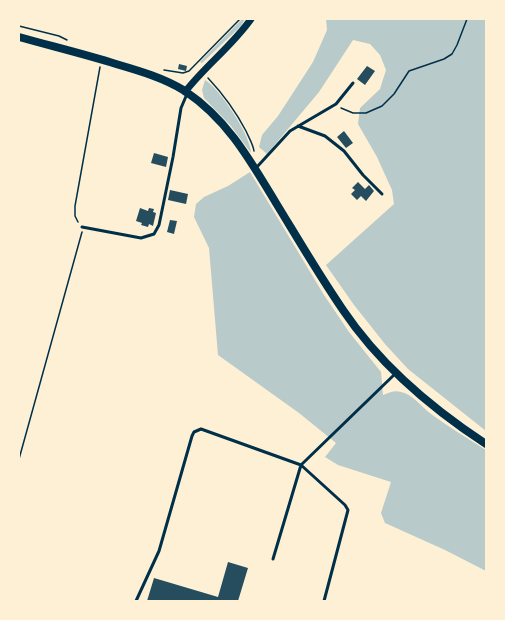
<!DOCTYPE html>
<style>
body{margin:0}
#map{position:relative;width:505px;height:620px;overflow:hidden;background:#fdf0d5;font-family:"Open Sans",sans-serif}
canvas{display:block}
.frame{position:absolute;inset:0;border:20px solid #fdf0d5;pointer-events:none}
</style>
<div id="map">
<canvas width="505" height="620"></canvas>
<div class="frame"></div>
</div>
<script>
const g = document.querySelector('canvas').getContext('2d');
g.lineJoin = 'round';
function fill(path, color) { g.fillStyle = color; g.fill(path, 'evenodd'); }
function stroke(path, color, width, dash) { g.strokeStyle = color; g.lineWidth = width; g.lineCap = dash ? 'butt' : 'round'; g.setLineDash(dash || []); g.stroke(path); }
fill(new Path2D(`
 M 242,19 L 245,19 L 241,26 L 202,63 L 200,62 Z
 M 326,19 L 486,19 L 486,431 L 408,369 L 385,344 L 354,305 L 326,265 L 394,204 L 392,190 L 377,157 L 358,124 L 360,108 L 380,89 L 386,70 L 380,55 L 370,44 L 353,40 L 319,92 L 267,154 L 259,147 L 262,135 L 278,116 L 313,62 L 327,30 Z
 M 205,80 C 220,89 251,136 251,153 L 231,126 L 204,98 L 202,90 Z
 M 250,172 L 324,295 L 349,332 L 381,372 L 383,395 C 389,393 394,390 401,392 C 412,394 422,407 431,414 C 449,427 467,438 486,450 L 486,571 L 445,550 L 385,523 L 381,513 L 391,482 L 338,465 L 325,457 L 336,443 L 299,413 L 218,355 L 209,248 L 194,217 L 196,204 L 204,197 L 228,186 Z`), '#b9caca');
fill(new Path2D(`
 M 179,64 L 187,66 L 186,71 L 178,69 Z
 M 367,66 L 375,71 L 365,85 L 357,79 Z
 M 344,131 L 353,143 L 346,148 L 337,137 Z
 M 154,153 L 168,157 L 166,167 L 151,163 Z
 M 358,182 L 365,189 L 369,185 L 374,191 L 366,201 L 361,196 L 357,200 L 351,194 L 355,190 L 352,188 Z
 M 170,190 L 188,194 L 186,204 L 168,200 Z
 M 140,208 L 148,211 L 149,208 L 154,209 L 153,212 L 156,213 L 153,226 L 149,224 L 148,227 L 141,225 L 142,223 L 136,221 Z
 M 170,220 L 177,221 L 174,234 L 167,232 Z
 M 228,562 L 248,568 L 238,601 L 147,601 L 154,578 L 218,597 Z`), '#264d5e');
stroke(new Path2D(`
 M 19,26 L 59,36 L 67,40
 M 164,70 L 183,73 L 189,71 L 240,19
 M 208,78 C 224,95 235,110 246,131 C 249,138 253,144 254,151
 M 341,108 L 353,113 L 366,113 L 382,106 L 394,94 L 409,71 L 444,59 L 452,54 L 457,45 L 467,19
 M 78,222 L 75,216 L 75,206 L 100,67
 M 19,459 L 82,232`), '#003049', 1.5);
stroke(new Path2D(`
 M 298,126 L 325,136 L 344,151 L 363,175 L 382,194
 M 256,168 L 290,131 L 336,104 L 353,83
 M 82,227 L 141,238 L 154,234 L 159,225 L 173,157 L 181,108 L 187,94
 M 273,559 L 301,465 L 396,373
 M 136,601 L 159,551 L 192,436 L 194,432 L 201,429 L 301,465 L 345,505 L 348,510 L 324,601`), '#003049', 3);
stroke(new Path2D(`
 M 185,92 C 205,66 232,46 251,19`), '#003049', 7);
stroke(new Path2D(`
 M 19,37 C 51,46 84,54 116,64 C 140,71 164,78 185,91 C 228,120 250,160 276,203 C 298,239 319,275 343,310 C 380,365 431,408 486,444`), '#003049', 8);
</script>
